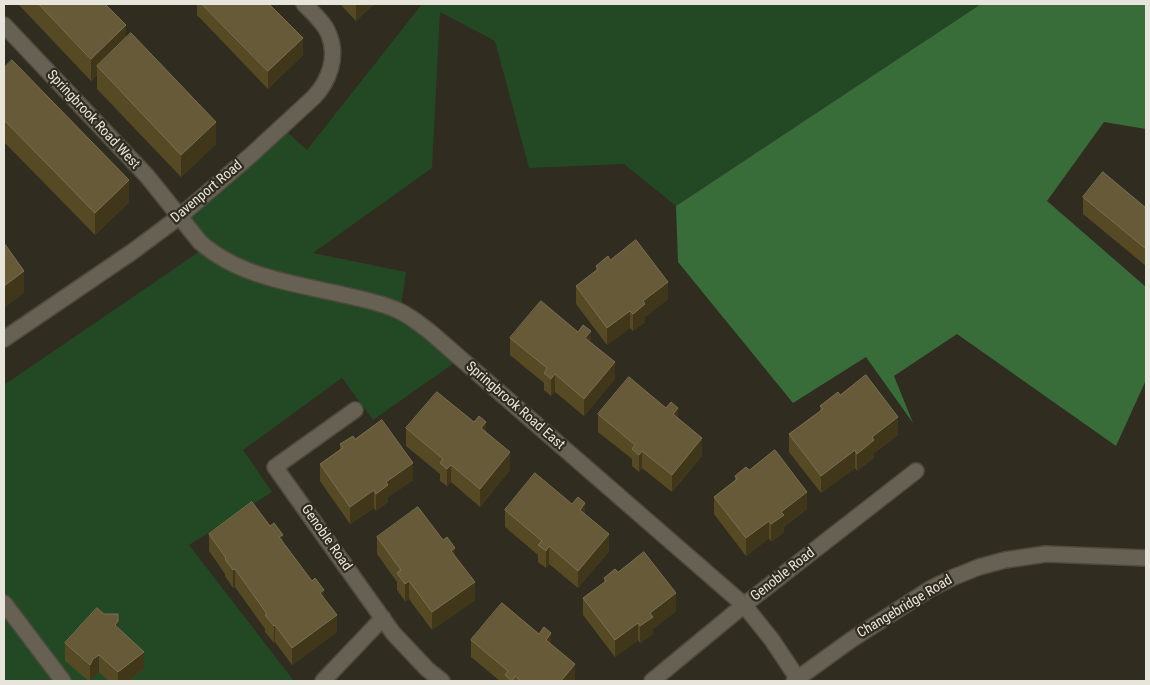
<!DOCTYPE html>
<style>
body{margin:0}
#map{position:relative;width:1150px;height:685px;overflow:hidden;background:#302c1f;font-family:"Roboto Condensed",sans-serif}
canvas{display:block}
.frame{position:absolute;inset:0;border:5px solid #e7e4dc;pointer-events:none}
</style>
<div id="map">
<canvas width="1150" height="685"></canvas>
<div class="frame"></div>
</div>
<script>
const g = document.querySelector('canvas').getContext('2d');
g.lineJoin = 'round';
function fill(path, color) { g.fillStyle = color; g.fill(path, 'evenodd'); }
function stroke(path, color, width, dash) { g.strokeStyle = color; g.lineWidth = width; g.lineCap = dash ? 'butt' : 'round'; g.setLineDash(dash || []); g.stroke(path); }
function drawText(font, color, halo, rows, align = 'center') {
  g.font = font + ' "Roboto Condensed",sans-serif'; g.lineWidth = 4.5; g.setLineDash([]); g.textBaseline = 'middle'; g.strokeStyle = halo; g.fillStyle = color; for (const [text, x, y, turn = 0] of rows) {
    g.save(); g.translate(x, y); g.rotate((+turn || 0) * Math.PI / 180); g.textAlign = isNaN(turn) ? turn : align; if (halo) g.strokeText(text, 0, 0); g.fillText(text, 0, 0); g.restore();
  }
}
fill(new Path2D(`
 M 422,4 L 981,4 L 676,206 L 624,164 L 529,168 L 495,41 L 440,12 L 432,168 L 313,253 L 406,272 L 400,312 L 464,356 L 373,420 L 342,378 L 243,450 L 272,492 L 189,545 L 294,681 L 4,681 L 4,385 L 212,243 L 185,211 L 286,131 L 307,150 Z`), '#224923');
fill(new Path2D(`
 M 981,4 L 1146,4 L 1146,129 L 1104,122 L 1047,201 L 1146,287 L 1146,380 L 1116,446 L 957,334 L 894,376 L 913,423 L 866,357 L 793,403 L 678,262 L 676,206 Z`), '#386d3a');
const minor = new Path2D(`
 M 4,25 L 147,176 L 200,242 C 240,278 298,284 349,296 C 365,300 382,303 397,310 C 409,315 418,323 429,331 L 744,605 L 772,640 L 798,679
 M 4,339 L 132,252 L 179,217 L 250,156 L 314,97 C 329,81 338,57 329,35 C 325,23 313,13 304,4
 M 355,410 L 275,467 L 393,633 L 427,669 L 442,681
 M 4,603 L 63,681
 M 323,681 L 383,618
 M 652,681 L 744,605 L 916,471`);
const secondary = new Path2D(`
 M 794,681 L 851,640 L 930,589 L 954,577 L 979,567 L 1005,560 L 1046,554 L 1146,558`);
stroke(minor, '#4e4a3f', 18);
stroke(secondary, '#4e4a3f', 18);
stroke(minor, '#676153', 15);
stroke(secondary, '#676153', 15);
fill(new Path2D(`
 M 18,4 L 105,4 L 126,39 L 216,144 L 181,177 L 97,89 L 97,75 L 91,81 Z
 M 197,4 L 269,4 L 303,55 L 268,89 L 197,15 Z
 M 340,4 L 374,4 L 356,21 Z
 M 4,68 L 129,202 L 95,235 L 4,142 Z
 M 1083,197 L 1146,208 L 1146,266 L 1083,214 Z
 M 610,260 L 668,299 L 645,317 L 645,322 L 633,331 L 630,328 L 607,345 L 576,304 L 576,286 L 596,271 L 596,266 Z
 M 510,338 L 591,342 L 615,379 L 584,416 L 555,392 L 551,396 L 544,390 L 544,383 L 510,355 Z
 M 840,395 L 898,435 L 874,453 L 874,458 L 857,471 L 855,468 L 821,493 L 789,452 L 789,434 L 820,411 L 820,406 Z
 M 598,414 L 678,419 L 702,456 L 672,492 L 642,468 L 639,472 L 632,466 L 632,459 L 598,432 Z
 M 406,428 L 486,432 L 510,470 L 480,507 L 451,482 L 447,486 L 440,481 L 440,474 L 406,446 Z
 M 355,439 L 413,480 L 388,497 L 388,502 L 376,511 L 374,508 L 350,524 L 320,481 L 320,464 L 340,449 L 340,444 Z
 M 749,470 L 807,509 L 784,527 L 784,532 L 771,542 L 769,538 L 746,556 L 714,514 L 714,497 L 735,481 L 735,476 Z
 M 505,510 L 585,514 L 609,551 L 578,588 L 549,564 L 546,568 L 538,562 L 538,555 L 505,527 Z
 M 209,534 L 283,542 L 324,598 L 337,632 L 292,665 L 275,642 L 274,643 L 265,632 L 265,629 L 235,587 L 233,588 L 225,576 L 225,574 L 209,551 Z
 M 377,537 L 455,556 L 475,600 L 432,630 L 409,599 L 405,601 L 397,590 L 397,582 L 377,554 Z
 M 618,572 L 676,611 L 653,629 L 653,634 L 640,643 L 638,640 L 615,657 L 583,615 L 583,598 L 604,583 L 604,578 Z
 M 118,629 L 144,669 L 128,681 L 109,681 L 99,672 L 93,677 L 90,681 L 89,681 L 65,661 L 65,643 Z
 M 471,640 L 551,644 L 575,681 L 500,681 L 471,657 Z`), '#564a24');
fill(new Path2D(`
 M 356,4 L 374,4 L 356,21 Z
 M 126,25 L 126,47 L 97,66 L 97,75 L 91,81 L 91,59 Z
 M 303,38 L 303,55 L 268,89 L 268,71 Z
 M 216,122 L 216,144 L 181,177 L 181,155 Z
 M 129,180 L 129,202 L 95,235 L 95,213 Z
 M 24,271 L 24,293 L 4,308 L 4,286 Z
 M 668,282 L 668,299 L 645,317 L 645,322 L 633,331 L 633,314 L 643,301 Z
 M 630,311 L 630,328 L 607,345 L 607,328 Z
 M 591,331 L 591,348 L 585,338 Z
 M 615,362 L 615,379 L 584,416 L 584,399 Z
 M 555,374 L 555,392 L 551,396 L 551,379 Z
 M 678,408 L 678,425 L 673,414 Z
 M 898,417 L 898,435 L 874,453 L 874,458 L 857,471 L 857,454 L 872,437 Z
 M 486,422 L 486,439 L 481,428 Z
 M 702,438 L 702,456 L 672,492 L 672,475 Z
 M 855,450 L 855,468 L 821,493 L 821,476 Z
 M 642,451 L 642,468 L 639,472 L 639,455 Z
 M 510,452 L 510,470 L 480,507 L 480,489 Z
 M 413,463 L 413,480 L 388,497 L 388,502 L 376,511 L 376,494 L 386,482 Z
 M 451,465 L 451,482 L 447,486 L 447,469 Z
 M 374,490 L 374,508 L 350,524 L 350,507 Z
 M 807,492 L 807,509 L 784,527 L 784,532 L 771,542 L 771,524 L 781,512 Z
 M 585,503 L 585,521 L 580,510 Z
 M 769,521 L 769,538 L 746,556 L 746,538 Z
 M 609,534 L 609,551 L 578,588 L 578,571 Z
 M 283,535 L 283,552 L 279,537 Z
 M 549,546 L 549,564 L 546,568 L 546,551 Z
 M 455,548 L 455,565 L 451,551 Z
 M 235,569 L 235,587 L 233,588 L 233,570 Z
 M 409,581 L 409,599 L 405,601 L 405,584 Z
 M 475,582 L 475,600 L 432,630 L 432,612 Z
 M 324,590 L 324,607 L 320,593 Z
 M 676,593 L 676,611 L 653,629 L 653,634 L 640,643 L 640,626 L 650,613 Z
 M 337,615 L 337,632 L 292,665 L 292,648 Z
 M 118,621 L 118,638 L 115,625 Z
 M 638,623 L 638,640 L 615,657 L 615,640 Z
 M 275,625 L 275,642 L 274,643 L 274,626 Z
 M 551,633 L 551,651 L 546,640 Z
 M 144,652 L 144,669 L 128,681 L 118,681 L 118,672 Z
 M 99,655 L 99,672 L 90,681 L 90,665 L 93,659 Z
 M 575,664 L 575,681 L 561,681 Z`), '#40371a');
const building = new Path2D(`
 M 39,4 L 105,4 L 126,25 L 91,59 Z
 M 202,4 L 269,4 L 303,38 L 268,71 Z
 M 131,33 L 216,122 L 181,155 L 97,66 Z
 M 12,60 L 129,180 L 95,213 L 4,120 L 4,68 Z
 M 1103,172 L 1146,208 L 1146,249 L 1083,197 Z
 M 636,240 L 668,282 L 643,301 L 645,304 L 633,314 L 630,311 L 607,328 L 576,286 L 598,269 L 596,266 L 608,256 L 610,260 Z
 M 4,243 L 24,271 L 4,286 Z
 M 541,301 L 578,332 L 583,325 L 591,331 L 585,338 L 615,362 L 584,399 L 555,374 L 551,379 L 544,373 L 547,368 L 510,338 Z
 M 866,375 L 898,417 L 872,437 L 874,440 L 857,454 L 855,450 L 821,476 L 789,434 L 823,409 L 820,406 L 838,392 L 840,395 Z
 M 629,377 L 666,408 L 671,402 L 678,408 L 673,414 L 702,438 L 672,475 L 642,451 L 639,455 L 632,449 L 635,445 L 598,414 Z
 M 437,392 L 474,422 L 479,416 L 486,422 L 481,428 L 510,452 L 480,489 L 451,465 L 447,469 L 440,463 L 443,459 L 406,428 Z
 M 382,420 L 413,463 L 386,482 L 388,485 L 376,494 L 374,490 L 350,507 L 320,464 L 343,448 L 340,444 L 353,436 L 355,439 Z
 M 775,450 L 807,492 L 781,512 L 784,515 L 771,524 L 769,521 L 746,538 L 714,497 L 737,479 L 735,476 L 746,467 L 749,470 Z
 M 535,473 L 572,504 L 578,497 L 585,503 L 580,510 L 609,534 L 578,571 L 549,546 L 546,551 L 538,545 L 542,541 L 505,510 Z
 M 252,502 L 270,526 L 274,523 L 283,535 L 279,537 L 312,581 L 315,578 L 324,590 L 320,593 L 337,615 L 292,648 L 275,625 L 274,626 L 265,615 L 267,614 L 235,569 L 233,570 L 225,559 L 226,558 L 209,534 Z
 M 418,507 L 443,540 L 447,537 L 455,548 L 451,551 L 475,582 L 432,612 L 409,581 L 405,584 L 397,573 L 401,570 L 377,537 Z
 M 644,552 L 676,593 L 650,613 L 653,617 L 640,626 L 638,623 L 615,640 L 583,598 L 606,581 L 604,578 L 615,569 L 618,572 Z
 M 502,603 L 539,634 L 544,627 L 551,633 L 546,640 L 575,664 L 561,681 L 521,681 L 515,676 L 512,681 L 505,675 L 508,671 L 471,640 Z
 M 97,608 L 104,614 L 118,614 L 118,621 L 115,625 L 144,652 L 118,672 L 99,655 L 93,659 L 90,665 L 65,643 Z`);
fill(building, '#665a38');
stroke(building, '#7a7051', 1);
drawText('14px', '#e7e4dc', '#302c1f', [
 ["Springbrook Road West",93,120,47],
 ["Davenport Road",207,192,-40],
 ["Springbrook Road East",515,406,41],
 ["Genoble Road",326,538,55],
 ["Genoble Road",783,575,-38],
 ["Changebridge Road",905,607,-31]
]);
</script>
